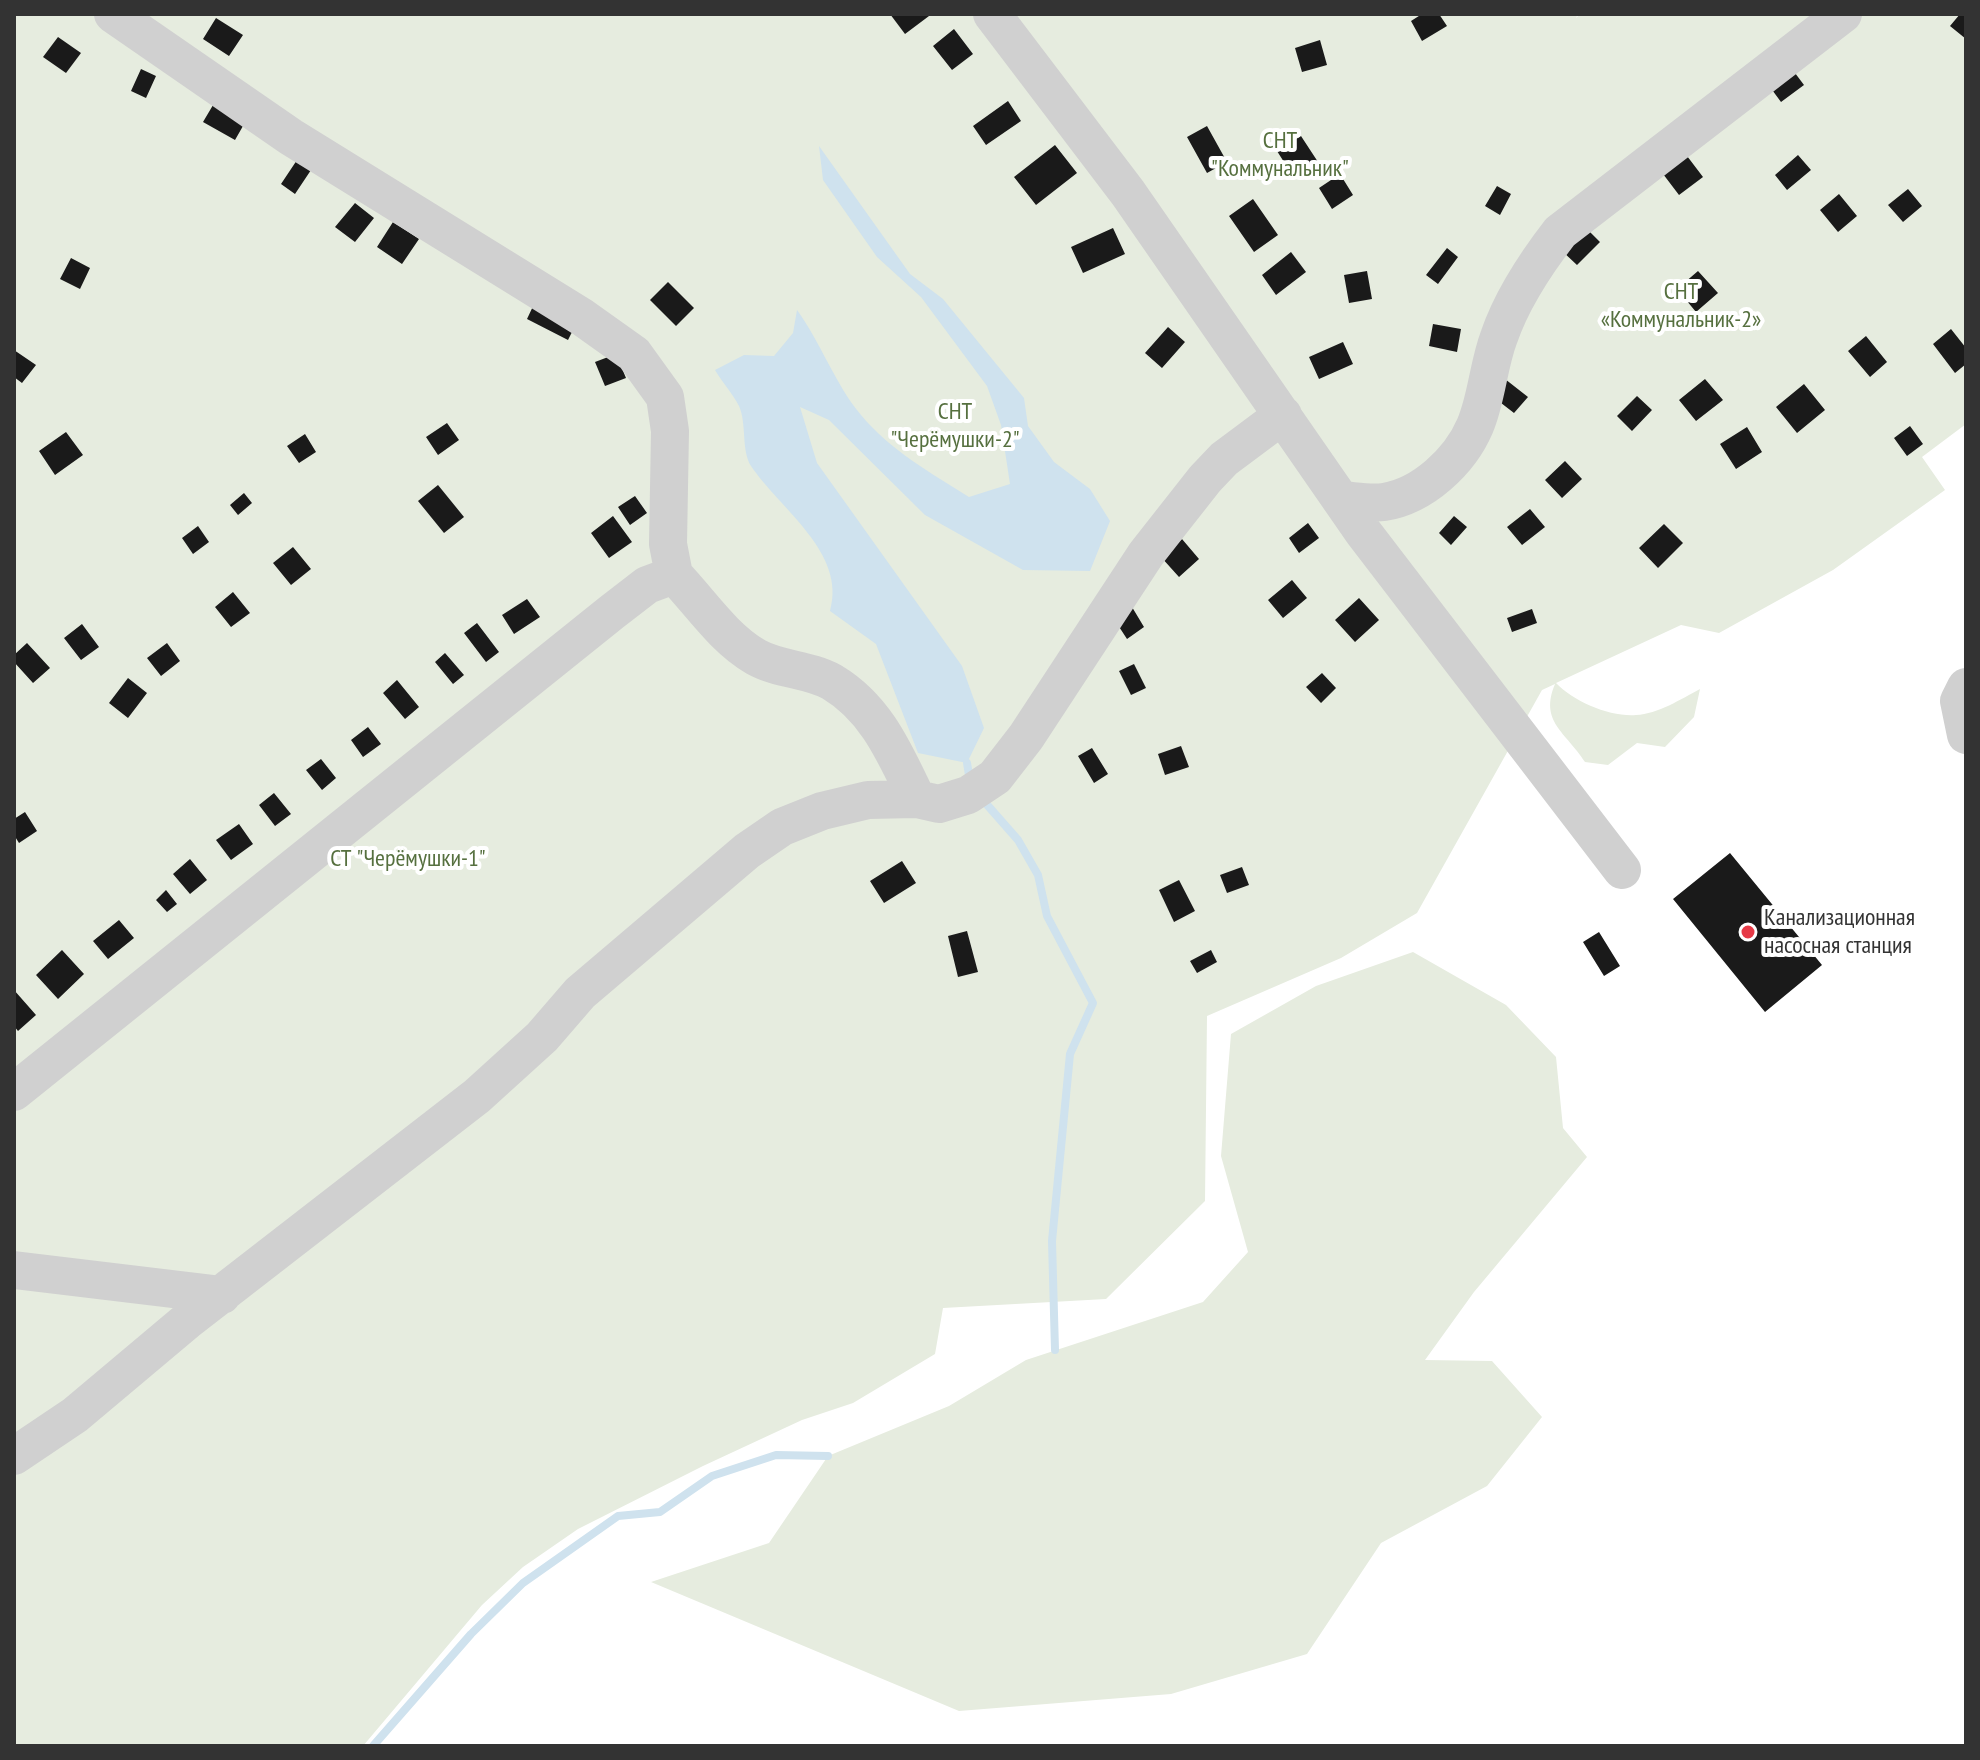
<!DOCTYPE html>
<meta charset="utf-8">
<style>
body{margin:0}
#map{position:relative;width:1980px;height:1760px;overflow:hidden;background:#fff;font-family:"PT Sans Narrow",sans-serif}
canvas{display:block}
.frame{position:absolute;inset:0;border:16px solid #333;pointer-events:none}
</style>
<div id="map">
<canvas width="1980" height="1760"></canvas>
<div class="frame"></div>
</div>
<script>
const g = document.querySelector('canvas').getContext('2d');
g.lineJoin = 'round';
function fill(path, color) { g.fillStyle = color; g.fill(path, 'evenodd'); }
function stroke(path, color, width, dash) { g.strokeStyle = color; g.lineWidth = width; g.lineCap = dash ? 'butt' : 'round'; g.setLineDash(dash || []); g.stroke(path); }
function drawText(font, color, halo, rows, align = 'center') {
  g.font = font + ' "PT Sans Narrow",sans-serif'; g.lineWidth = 8; g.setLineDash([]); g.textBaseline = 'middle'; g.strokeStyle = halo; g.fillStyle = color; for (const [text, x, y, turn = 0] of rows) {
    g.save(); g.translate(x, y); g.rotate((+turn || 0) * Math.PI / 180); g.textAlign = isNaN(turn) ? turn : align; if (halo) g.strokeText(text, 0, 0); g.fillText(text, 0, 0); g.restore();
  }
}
fill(new Path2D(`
 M 14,14 L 1578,14 L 1576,18 L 1580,14 L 1966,14 L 1966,424 L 1922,457 L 1945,490 L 1833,570 L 1719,633 L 1681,625 L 1556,683 C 1574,702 1610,717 1636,715 C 1658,714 1681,699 1700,689 L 1694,717 L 1665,747 L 1637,743 L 1608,765 L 1585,762 C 1566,732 1539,722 1555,684 L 1542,690 L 1417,913 L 1341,958 L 1207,1016 L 1205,1201 L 1106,1299 L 943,1308 L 935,1354 L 853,1403 L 802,1420 L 703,1466 L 578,1529 L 523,1567 L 482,1605 L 363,1746 L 14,1746 Z
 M 1413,952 L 1506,1005 L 1556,1057 L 1563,1128 L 1587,1157 L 1474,1292 L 1425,1360 L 1492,1361 L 1542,1417 L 1487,1486 L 1381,1543 L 1307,1654 L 1171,1694 L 959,1711 L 651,1582 L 769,1543 L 828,1456 L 949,1406 L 1026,1360 L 1203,1302 L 1248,1252 L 1221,1156 L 1231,1034 L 1316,986 Z`), '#e6ecdf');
fill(new Path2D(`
 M 819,146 L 910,274 L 943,299 L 1024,398 L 1028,426 L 1054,462 L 1090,489 L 1110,521 L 1090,571 L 1023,570 L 925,515 L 829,420 L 800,407 L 817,463 L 962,666 L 984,728 L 967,763 L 918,753 L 876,644 L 830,611 C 847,553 780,509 751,466 C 741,450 747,424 739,406 C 733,394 722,382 715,370 L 744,355 L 774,356 L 793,333 L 797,310 C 821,343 835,384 861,415 C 890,450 931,473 969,497 L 1010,484 L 1001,425 L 987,386 L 921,297 L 877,257 L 823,180 Z`), '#cfe2ee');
stroke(new Path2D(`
 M 967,763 L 970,781
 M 982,799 L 1018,840 L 1038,875 L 1047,916 L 1093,1003 L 1070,1054 L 1052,1241 L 1055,1350
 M 373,1746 L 471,1634 L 523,1583 L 618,1516 L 660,1512 L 712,1476 L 776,1455 L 828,1456`), '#cfe2ee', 8);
fill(new Path2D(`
 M 890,14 L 928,14 L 929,16 L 905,34 Z
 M 1422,14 L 1439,14 L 1447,26 L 1422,41 L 1411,21 Z
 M 1960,14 L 1966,14 L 1966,39 L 1950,26 Z
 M 216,18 L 243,35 L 229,56 L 203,39 Z
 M 954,29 L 973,54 L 952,70 L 933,46 Z
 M 58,37 L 81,53 L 66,73 L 43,57 Z
 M 1320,40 L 1327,65 L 1302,72 L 1295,48 Z
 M 1789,65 L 1804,85 L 1781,102 L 1767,83 Z
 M 141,69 L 156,76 L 146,98 L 131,91 Z
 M 216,100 L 247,119 L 235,140 L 203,122 Z
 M 1008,101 L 1021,121 L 986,145 L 973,126 Z
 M 1207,126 L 1227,162 L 1207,173 L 1187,137 Z
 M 1301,136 L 1318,162 L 1294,178 L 1277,151 Z
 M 1055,145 L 1077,173 L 1036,205 L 1014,177 Z
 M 1684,152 L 1703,177 L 1679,195 L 1660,170 Z
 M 1798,155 L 1811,170 L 1787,190 L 1775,175 Z
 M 297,160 L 311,170 L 295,194 L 281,184 Z
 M 1340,174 L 1353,195 L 1332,209 L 1319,188 Z
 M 1497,186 L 1511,194 L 1500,215 L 1485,206 Z
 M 1908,189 L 1922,206 L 1903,222 L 1888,205 Z
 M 1839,194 L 1857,216 L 1838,232 L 1820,210 Z
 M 1253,199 L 1278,235 L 1254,252 L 1229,216 Z
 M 355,203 L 374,218 L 355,242 L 335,227 Z
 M 393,222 L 419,239 L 402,264 L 377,247 Z
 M 1585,227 L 1600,242 L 1577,265 L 1561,250 Z
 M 1113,228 L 1125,254 L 1083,273 L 1071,247 Z
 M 1447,248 L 1458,257 L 1438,284 L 1426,275 Z
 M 1291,252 L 1306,272 L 1276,295 L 1262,275 Z
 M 71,258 L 90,268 L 80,289 L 60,279 Z
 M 1367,271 L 1372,299 L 1349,303 L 1344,275 Z
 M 1698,271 L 1718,293 L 1696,312 L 1677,289 Z
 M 668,282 L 694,308 L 676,326 L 650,300 Z
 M 535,302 L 576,324 L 568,340 L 527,319 Z
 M 1433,324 L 1461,329 L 1457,352 L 1429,346 Z
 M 1168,327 L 1185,342 L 1162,368 L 1145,353 Z
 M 1951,329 L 1966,348 L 1966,364 L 1955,373 L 1933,344 Z
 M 1866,336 L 1887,362 L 1870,377 L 1848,351 Z
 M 1343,342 L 1353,364 L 1319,379 L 1309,357 Z
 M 14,350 L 36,365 L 22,383 L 14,377 Z
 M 616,354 L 626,378 L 605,386 L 595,362 Z
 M 1505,379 L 1528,397 L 1514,413 L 1492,396 Z
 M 1705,379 L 1723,400 L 1696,421 L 1679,400 Z
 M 1804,384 L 1825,410 L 1797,433 L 1776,407 Z
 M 1637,396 L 1652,410 L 1632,431 L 1617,416 Z
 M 447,423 L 459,440 L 438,455 L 426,437 Z
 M 1910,426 L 1923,444 L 1907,456 L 1894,438 Z
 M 1747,427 L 1762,452 L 1736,469 L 1720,444 Z
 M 66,432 L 83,455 L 55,475 L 39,451 Z
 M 305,434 L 316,452 L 299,463 L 287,446 Z
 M 1565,461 L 1582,479 L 1562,498 L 1545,480 Z
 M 438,485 L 464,517 L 444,533 L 418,501 Z
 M 244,493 L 252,503 L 238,515 L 230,505 Z
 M 635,496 L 647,513 L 630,525 L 618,507 Z
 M 1530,509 L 1545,527 L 1522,545 L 1507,527 Z
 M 613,516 L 632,542 L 609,558 L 591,533 Z
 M 1454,516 L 1467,527 L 1451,545 L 1439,533 Z
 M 1308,523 L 1319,538 L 1299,553 L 1289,538 Z
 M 1664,524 L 1683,543 L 1658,568 L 1639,548 Z
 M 198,526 L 209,542 L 193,554 L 182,538 Z
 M 1182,539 L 1199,559 L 1179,577 L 1161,557 Z
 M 293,547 L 311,569 L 291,585 L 273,563 Z
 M 1292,580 L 1307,598 L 1283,618 L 1268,600 Z
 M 233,592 L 250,613 L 231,627 L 215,607 Z
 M 1359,598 L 1379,620 L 1355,642 L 1335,620 Z
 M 527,599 L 540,617 L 514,634 L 502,615 Z
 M 1132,607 L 1144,627 L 1127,639 L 1114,619 Z
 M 1532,609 L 1537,623 L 1512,632 L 1507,618 Z
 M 477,623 L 499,652 L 486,662 L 464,633 Z
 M 82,624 L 99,647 L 81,660 L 64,638 Z
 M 27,643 L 50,668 L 33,683 L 14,662 L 14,655 Z
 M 167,643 L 180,661 L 161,676 L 147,658 Z
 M 445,653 L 464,675 L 453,684 L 435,662 Z
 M 1134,664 L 1146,688 L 1131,695 L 1119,671 Z
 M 1322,673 L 1336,688 L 1321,703 L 1306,687 Z
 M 128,678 L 147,693 L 128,718 L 109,703 Z
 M 397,680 L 419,707 L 405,719 L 383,693 Z
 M 368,727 L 381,744 L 363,757 L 351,740 Z
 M 1181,746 L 1189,767 L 1165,775 L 1158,754 Z
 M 1092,748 L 1108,774 L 1094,783 L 1078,756 Z
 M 321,759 L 336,778 L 322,790 L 306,770 Z
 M 274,793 L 291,814 L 275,826 L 259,805 Z
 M 25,812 L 37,831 L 19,843 L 14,835 L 14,819 Z
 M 239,824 L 253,844 L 231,860 L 216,840 Z
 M 1730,853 L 1822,965 L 1765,1012 L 1673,899 Z
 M 190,859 L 207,880 L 190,894 L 173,874 Z
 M 902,861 L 916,883 L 884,903 L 870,881 Z
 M 1242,867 L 1249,885 L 1227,893 L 1220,875 Z
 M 1179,880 L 1195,911 L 1174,922 L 1159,890 Z
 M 166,890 L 177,904 L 167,912 L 156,900 Z
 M 119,920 L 134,938 L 108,959 L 93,941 Z
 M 967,931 L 978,972 L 958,977 L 948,936 Z
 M 1599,932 L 1620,966 L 1604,976 L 1583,942 Z
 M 62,950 L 84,974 L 58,999 L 36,975 Z
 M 1211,950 L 1217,962 L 1197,973 L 1190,961 Z
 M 14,990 L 36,1015 L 18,1031 L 14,1026 Z`), '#1a1a1a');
stroke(new Path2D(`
 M 113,14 L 291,137 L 582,317 L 634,354 L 665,397 L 670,431 L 668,544 L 674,575
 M 992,14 L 1128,193 L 1363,532 L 1622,870
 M 1342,500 C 1355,501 1371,504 1384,502 C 1423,496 1460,461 1475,426 C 1487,398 1488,366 1499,337 C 1512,299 1536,263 1560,232 L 1843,14
 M 1966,687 L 1959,701 L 1966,735
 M 14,1092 L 612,612 L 647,585 L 674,575 C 700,602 723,638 756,657 C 779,670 809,669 832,682 C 877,709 895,754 917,799
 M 14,1270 L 222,1295
 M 14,1456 L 75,1415 L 188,1320 L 477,1096 L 542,1037 L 580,993 L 747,851 L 782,827 L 822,811 L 868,800 L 917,799 L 939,804 L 968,795 L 995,777 L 1026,737 L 1146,554 L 1205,479 L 1224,459 L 1283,415`), '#d0d0d0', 38);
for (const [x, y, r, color] of [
 [1748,932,8,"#e63946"]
]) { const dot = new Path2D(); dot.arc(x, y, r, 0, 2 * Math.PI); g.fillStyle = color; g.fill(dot); stroke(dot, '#fff', 3); }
drawText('24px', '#56703f', '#fff', [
 ["СНТ",1280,141],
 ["\"Коммунальник\"",1280,169],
 ["СНТ",1681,292],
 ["«Коммунальник-2»",1681,320],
 ["СНТ",955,412],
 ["\"Черёмушки-2\"",955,440],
 ["СТ \"Черёмушки-1\"",408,859]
]);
drawText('24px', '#333', '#fff', [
 ["Канализационная",1764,918],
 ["насосная станция",1764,946]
], 'left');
</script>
